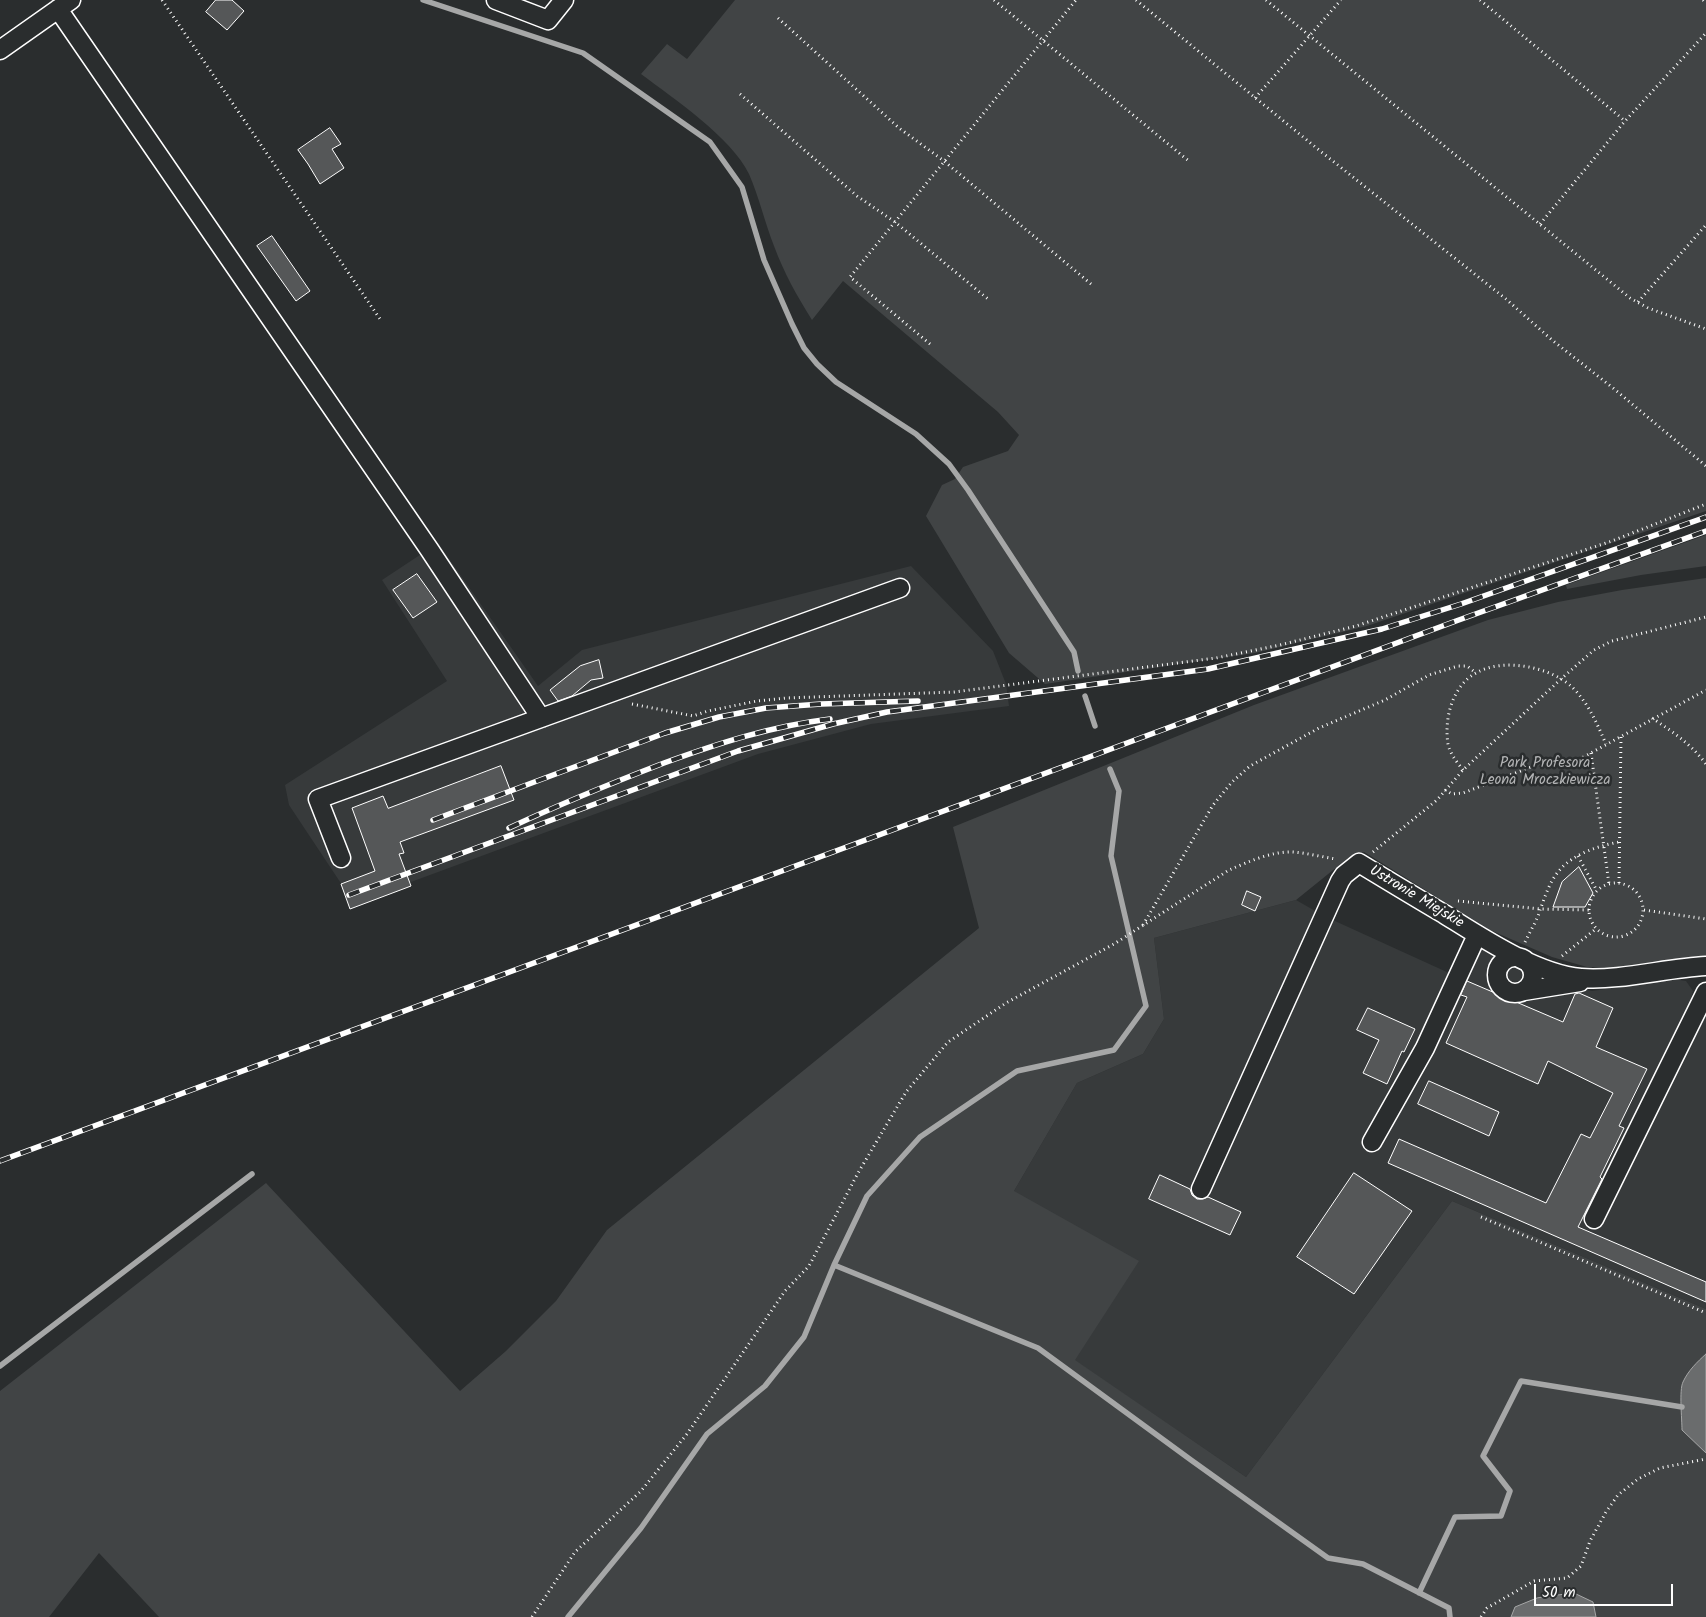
<!DOCTYPE html>
<style>
body{margin:0}
#map{position:relative;width:1706px;height:1617px;overflow:hidden;background:#2a2d2e;font-family:Kalam,sans-serif}
canvas{display:block}
.scale{position:absolute;left:1534px;top:1584px;width:139px;height:22px;box-sizing:border-box;border:2px solid #fff;border-top:0;padding-left:6px;font-size:15px;line-height:18px;white-space:nowrap;color:#fff;-webkit-text-stroke:4px #2a2d2e;paint-order:stroke}
</style>
<div id="map">
<canvas width="1706" height="1617"></canvas>
<div class="scale">50 m</div>
</div>
<script>
const g = document.querySelector('canvas').getContext('2d');
g.lineJoin = 'round';
function fill(path, color) { g.fillStyle = color; g.fill(path, 'evenodd'); }
function stroke(path, color, width, dash) { g.strokeStyle = color; g.lineWidth = width; g.lineCap = dash ? 'butt' : 'round'; g.setLineDash(dash || []); g.stroke(path); }
function drawText(font, color, halo, rows, align = 'center') {
  g.font = font + ' Kalam,sans-serif'; g.lineWidth = 5; g.setLineDash([]); g.textBaseline = 'middle'; g.strokeStyle = halo; g.fillStyle = color; for (const [text, x, y, turn = 0] of rows) {
    g.save(); g.translate(x, y); g.rotate((+turn || 0) * Math.PI / 180); g.textAlign = isNaN(turn) ? turn : align; if (halo) g.strokeText(text, 0, 0); g.fillText(text, 0, 0); g.restore();
  }
}
fill(new Path2D(`
 M 438,543 L 538,686 L 582,650 L 911,566 L 993,651 L 1006,684 L 1009,706 L 871,724 L 758,754 L 354,903 L 289,805 L 285,785 L 447,681 L 382,580 Z
 M 1296,900 L 1324,916 L 1460,978 L 1479,943 L 1570,986 L 1592,991 L 1673,979 L 1686,981 L 1693,991 L 1690,1002 L 1706,1006 L 1706,1309 L 1452,1201 L 1246,1477 L 1074,1360 L 1014,1191 L 1077,1083 L 1143,1054 L 1164,1019 L 1154,938 Z`), '#373a3b');
fill(new Path2D(`
 M 735,0 L 1706,0 L 1706,511 L 1367,626 L 1255,653 L 1045,684 L 1009,653 L 926,516 L 942,485 L 955,479 L 963,467 L 1008,451 L 1019,435 L 998,412 L 843,281 L 812,320 C 797,296 784,273 774,246 C 765,223 759,197 749,174 C 731,137 674,99 641,74 L 667,44 L 687,59 Z
 M 1706,535 L 1706,566 L 1641,575 L 1567,589 L 1566,585 Z
 M 1706,578 L 1706,958 L 1612,968 L 1587,967 L 1552,957 L 1490,930 L 1364,852 L 1348,858 L 1296,900 L 1154,938 L 1164,1019 L 1143,1054 L 1077,1083 L 1014,1191 L 1139,1261 L 1075,1360 L 1246,1477 L 1452,1201 L 1706,1309 L 1706,1617 L 159,1617 L 99,1553 L 49,1617 L 0,1617 L 0,1391 L 266,1183 L 460,1391 L 506,1351 L 556,1301 L 607,1230 L 979,928 L 953,827 L 1254,705 L 1488,620 L 1558,602 L 1622,590 Z`), '#414445');
const water = new Path2D(`
 M 1706,1354 L 1706,1453 L 1682,1430 C 1682,1419 1679,1390 1683,1382 C 1688,1371 1697,1362 1706,1354 Z
 M 1574,1593 L 1593,1602 L 1596,1617 L 1511,1617 L 1515,1607 L 1537,1598 Z`);
fill(water, '#6a6c6d');
stroke(water, '#a6a7a7', 1);
stroke(new Path2D(`
 M 423,0 L 583,53 L 710,142 L 742,187 L 764,260 L 792,324 L 804,348 L 817,364 L 836,382 L 916,434 L 949,464 L 968,490 L 1074,652 L 1078,671
 M 1085,696 L 1095,726
 M 834,1265 L 1038,1348 L 1191,1460 L 1328,1558 L 1363,1564 L 1449,1608 L 1450,1617
 M 0,1366 L 252,1174
 M 1419,1593 L 1455,1517 L 1501,1516 L 1510,1491 L 1483,1456 L 1521,1381 L 1682,1407
 M 568,1617 L 641,1528 L 707,1434 L 765,1386 L 804,1337 L 834,1265 L 867,1196 L 920,1137 L 1017,1071 L 1114,1050 L 1146,1006 L 1111,856 L 1119,791 L 1110,769`), '#a6a7a7', 5.5);
const building = new Path2D(`
 M 216,0 L 232,0 L 244,11 L 227,30 L 206,12 Z
 M 330,128 L 341,144 L 332,149 L 344,168 L 320,184 L 308,164 L 298,150 Z
 M 272,236 L 310,291 L 296,301 L 257,246 Z
 M 417,574 L 437,602 L 413,618 L 393,590 Z
 M 599,660 L 603,678 L 591,680 L 572,696 L 558,701 L 550,690 L 580,666 Z
 M 501,766 L 514,800 L 400,842 L 404,853 L 399,854 L 411,886 L 350,909 L 341,884 L 375,871 L 352,808 L 383,796 L 388,808 Z
 M 1579,867 L 1593,893 L 1585,907 L 1553,907 L 1562,882 Z
 M 1247,891 L 1261,897 L 1255,911 L 1242,905 Z
 M 1467,981 L 1563,1022 L 1575,994 L 1579,993 L 1613,1008 L 1596,1047 L 1647,1069 L 1619,1126 L 1624,1128 L 1600,1177 L 1602,1179 L 1578,1227 L 1706,1282 L 1706,1302 L 1388,1163 L 1399,1139 L 1546,1203 L 1581,1134 L 1590,1138 L 1613,1093 L 1548,1061 L 1538,1084 L 1446,1043 L 1467,997 L 1461,995 Z
 M 1368,1008 L 1415,1029 L 1404,1052 L 1402,1051 L 1387,1084 L 1363,1073 L 1379,1040 L 1357,1030 Z
 M 1429,1081 L 1499,1112 L 1489,1136 L 1418,1104 Z
 M 1354,1173 L 1412,1211 L 1354,1294 L 1297,1257 Z
 M 1160,1175 L 1190,1189 L 1192,1195 L 1197,1199 L 1203,1199 L 1208,1197 L 1241,1212 L 1230,1235 L 1149,1199 Z`);
fill(building, '#555758');
stroke(building, '#fff', 1);
const minor = new Path2D(`
 M 496,0 L 548,20 L 564,0
 M 58,9 L 429,549 L 541,718 L 318,799 L 341,858
 M 0,50 L 71,0
 M 541,718 L 900,588
 M1497 975a18 18 0 1 1 36 0a18 18 0 1 1-36 0Z
 M 1524,991 L 1580,982
 M 1372,1142 L 1425,1048 L 1477,935
 M 1201,1189 L 1340,881 L 1344,875 L 1359,863 C 1387,880 1415,897 1444,914 C 1481,937 1536,974 1581,978 C 1620,981 1666,968 1706,966
 M 1594,1219 L 1706,992`);
stroke(minor, '#fff', 21);
stroke(new Path2D(`
 M 162,0 L 380,319
 M 994,0 L 1190,162
 M 1136,0 L 1319,150 L 1506,299 L 1552,340 L 1613,388 L 1706,466
 M 1266,0 L 1630,298 L 1648,308 L 1706,329
 M 1480,0 L 1625,121
 M 1703,0 L 1706,3
 M 778,18 L 899,128 L 944,161 L 1091,284
 M 740,94 L 857,196 L 895,222 L 988,299
 M 1255,98 L 1341,0
 M 1540,224 L 1625,121 L 1706,33
 M 1638,302 L 1706,225
 M 930,344 L 850,277 L 1076,0
 M 632,704 L 693,716 L 708,711 L 757,701 L 786,698 L 954,692 L 1216,658 L 1280,645 L 1356,626 L 1612,541 L 1706,504
 M 1652,718 C 1673,732 1691,744 1706,764
 M 1591,753 L 1609,884
 M 1463,770 C 1457,762 1450,754 1448,744 C 1444,719 1452,686 1476,673 C 1503,657 1552,667 1573,688 C 1589,704 1597,724 1606,744
 M 1445,790 L 1452,794 L 1463,793 L 1531,767 L 1578,760 L 1706,690
 M 1373,852 L 1437,800 L 1463,770 L 1561,679 L 1594,650 L 1612,641 L 1706,617
 M 1578,856 L 1597,891
 M 1619,883 L 1621,736
 M1589 910a27 27 0 1 1 54 0a27 27 0 1 1-54 0Z
 M 1458,901 L 1541,909 L 1589,910
 M 1644,910 L 1706,919
 M 1143,925 L 1213,805 L 1232,782 L 1250,766 L 1319,728 L 1385,700 L 1429,675 L 1458,666 L 1467,666 L 1476,673
 M 1525,942 C 1530,931 1537,921 1540,910 C 1545,897 1549,883 1558,872 C 1572,854 1598,846 1619,842
 M 1562,956 L 1597,928
 M 1481,1217 L 1706,1313
 M 532,1617 L 575,1552 L 641,1491 L 687,1434 L 785,1291 L 809,1266 L 858,1173 L 906,1092 L 948,1042 L 1006,1003 L 1114,944 L 1229,870 C 1248,862 1272,851 1293,852 C 1307,853 1322,857 1336,859
 M 1481,1617 L 1487,1608 L 1534,1581 L 1567,1578 L 1581,1566 L 1590,1541 L 1606,1512 L 1618,1495 L 1638,1479 L 1660,1468 L 1706,1459`), '#fff', 3, [1, 4]);
stroke(minor, '#2a2d2e', 18);
const rail = new Path2D(`
 M 433,820 L 665,733 L 719,717 L 766,708 L 821,704 L 918,701
 M 509,828 C 560,804 612,783 664,763 C 719,743 772,726 830,719
 M 349,895 L 738,751 L 833,724 L 887,712 L 1208,669 L 1382,629 L 1461,604 L 1706,517
 M 0,1161 L 1456,621 L 1706,531`);
stroke(rail, '#fff', 5.5);
stroke(rail, '#2a2d2e', 4, [11]);
drawText('15px', '#b3b4b5', '#2a2d2e', [
 ["Park Profesora",1545,764],
 ["Leona Mroczkiewicza",1545,781]
]);
drawText('15px', '#fff', '#2a2d2e', [
 ["Ustronie Miejskie",1416,898,31]
]);
</script>
